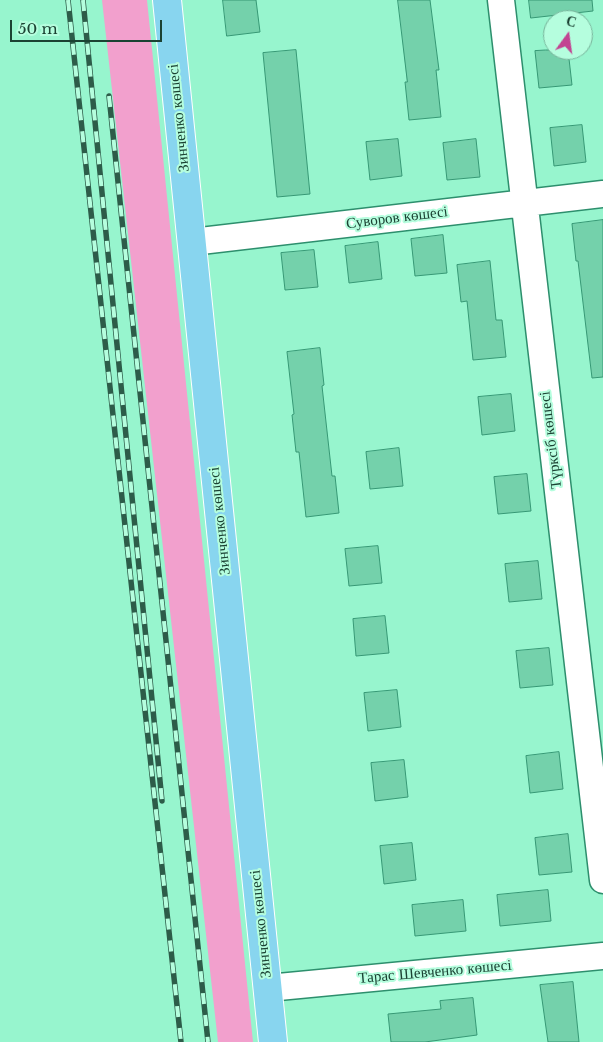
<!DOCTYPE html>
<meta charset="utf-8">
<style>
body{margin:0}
#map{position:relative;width:603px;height:1042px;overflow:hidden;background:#97f5ce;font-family:"Libre Baskerville",serif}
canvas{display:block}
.north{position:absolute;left:543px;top:10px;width:50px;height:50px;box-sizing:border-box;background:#b5fede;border:1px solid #77b39a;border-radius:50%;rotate:14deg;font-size:14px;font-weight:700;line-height:20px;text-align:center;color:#1b4233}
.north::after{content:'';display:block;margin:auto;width:18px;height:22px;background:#c24492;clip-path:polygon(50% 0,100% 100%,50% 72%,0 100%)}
.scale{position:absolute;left:10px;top:20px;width:152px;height:22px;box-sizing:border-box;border:2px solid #1b4233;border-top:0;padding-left:6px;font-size:15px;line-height:18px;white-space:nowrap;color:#1b4233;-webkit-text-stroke:4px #b5fede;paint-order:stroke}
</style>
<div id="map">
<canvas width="603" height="1042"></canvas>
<div class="north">С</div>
<div class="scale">50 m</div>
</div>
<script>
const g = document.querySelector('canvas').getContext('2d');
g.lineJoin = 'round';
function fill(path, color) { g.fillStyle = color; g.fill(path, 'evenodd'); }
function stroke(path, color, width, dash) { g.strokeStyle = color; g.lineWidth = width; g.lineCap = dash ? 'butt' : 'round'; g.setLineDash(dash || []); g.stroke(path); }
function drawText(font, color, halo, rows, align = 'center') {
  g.font = font + ' "Libre Baskerville",serif'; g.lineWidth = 4; g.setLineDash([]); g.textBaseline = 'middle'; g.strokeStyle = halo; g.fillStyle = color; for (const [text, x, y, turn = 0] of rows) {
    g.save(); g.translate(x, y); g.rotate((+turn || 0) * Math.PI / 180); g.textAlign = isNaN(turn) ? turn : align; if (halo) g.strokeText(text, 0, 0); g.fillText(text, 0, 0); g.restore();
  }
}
fill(new Path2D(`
 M 102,0 L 147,0 L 253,1042 L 218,1042 Z`), '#f2a0cd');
const building = new Path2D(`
 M 223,0 L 256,0 L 260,32 L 227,36 Z
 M 398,0 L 430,0 L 439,70 L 436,70 L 441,117 L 409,120 L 405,82 L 407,82 Z
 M 529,0 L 592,0 L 593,11 L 531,18 Z
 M 296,50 L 310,194 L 277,197 L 263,53 Z
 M 546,50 L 568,50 L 572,85 L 539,88 L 535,51 Z
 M 582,125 L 586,162 L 554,166 L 550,128 Z
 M 398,139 L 402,176 L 370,180 L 366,142 Z
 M 476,139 L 480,177 L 447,180 L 443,143 Z
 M 603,220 L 603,377 L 592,378 L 578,261 L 576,261 L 572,224 Z
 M 443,235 L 447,273 L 415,276 L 411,239 Z
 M 378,242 L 382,279 L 349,283 L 345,246 Z
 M 314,250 L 318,287 L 285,290 L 281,253 Z
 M 490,261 L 496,320 L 502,320 L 506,357 L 473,360 L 467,301 L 461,302 L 457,265 Z
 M 320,348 L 324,385 L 322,386 L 332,476 L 335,476 L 339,513 L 306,517 L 299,452 L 296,452 L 292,415 L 294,414 L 287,352 Z
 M 511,394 L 515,431 L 482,435 L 478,397 Z
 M 399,448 L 403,486 L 370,489 L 366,452 Z
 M 527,474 L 531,511 L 498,514 L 494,477 Z
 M 378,546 L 382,583 L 349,586 L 345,549 Z
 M 538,561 L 542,599 L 509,602 L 505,564 Z
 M 385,616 L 389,653 L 356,656 L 353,619 Z
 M 549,648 L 553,685 L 520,688 L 516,651 Z
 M 397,690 L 401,727 L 368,731 L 364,693 Z
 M 559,752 L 563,789 L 530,793 L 526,756 Z
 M 404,760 L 408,797 L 375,801 L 371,763 Z
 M 568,834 L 572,872 L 539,875 L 535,838 Z
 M 412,843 L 416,880 L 384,884 L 380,846 Z
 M 548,890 L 551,921 L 500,926 L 497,895 Z
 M 463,900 L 466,931 L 415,936 L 412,905 Z
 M 573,982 L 579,1042 L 548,1042 L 540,985 Z
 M 473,998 L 477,1035 L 425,1042 L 391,1042 L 388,1014 L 441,1009 L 440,1001 Z`);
fill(building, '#74d1ab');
stroke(building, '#379875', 1);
const minor = new Path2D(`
 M 501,0 L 603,880
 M 192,242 L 603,194
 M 268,988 L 603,956`);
const major = new Path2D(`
 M 167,0 L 273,1042`);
stroke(minor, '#2d8f6d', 29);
stroke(major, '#fff', 30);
stroke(minor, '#fff', 26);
stroke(major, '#88d5ef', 28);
const rail = new Path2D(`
 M 68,0 L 181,1042
 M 83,0 L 162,801
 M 109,96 L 208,1042`);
stroke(rail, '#2d5c49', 5.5);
stroke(rail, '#b5fede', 4, [11]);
drawText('15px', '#1b4233', '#b5fede', [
 ["Зинченко көшесі",179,118,-96],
 ["Суворов көшесі",397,218,-7],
 ["Түрксіб көшесі",551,440,-97],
 ["Зинченко көшесі",220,521,-96],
 ["Зинченко көшесі",261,924,-96],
 ["Тарас Шевченко көшесі",435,972,-5]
]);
</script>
